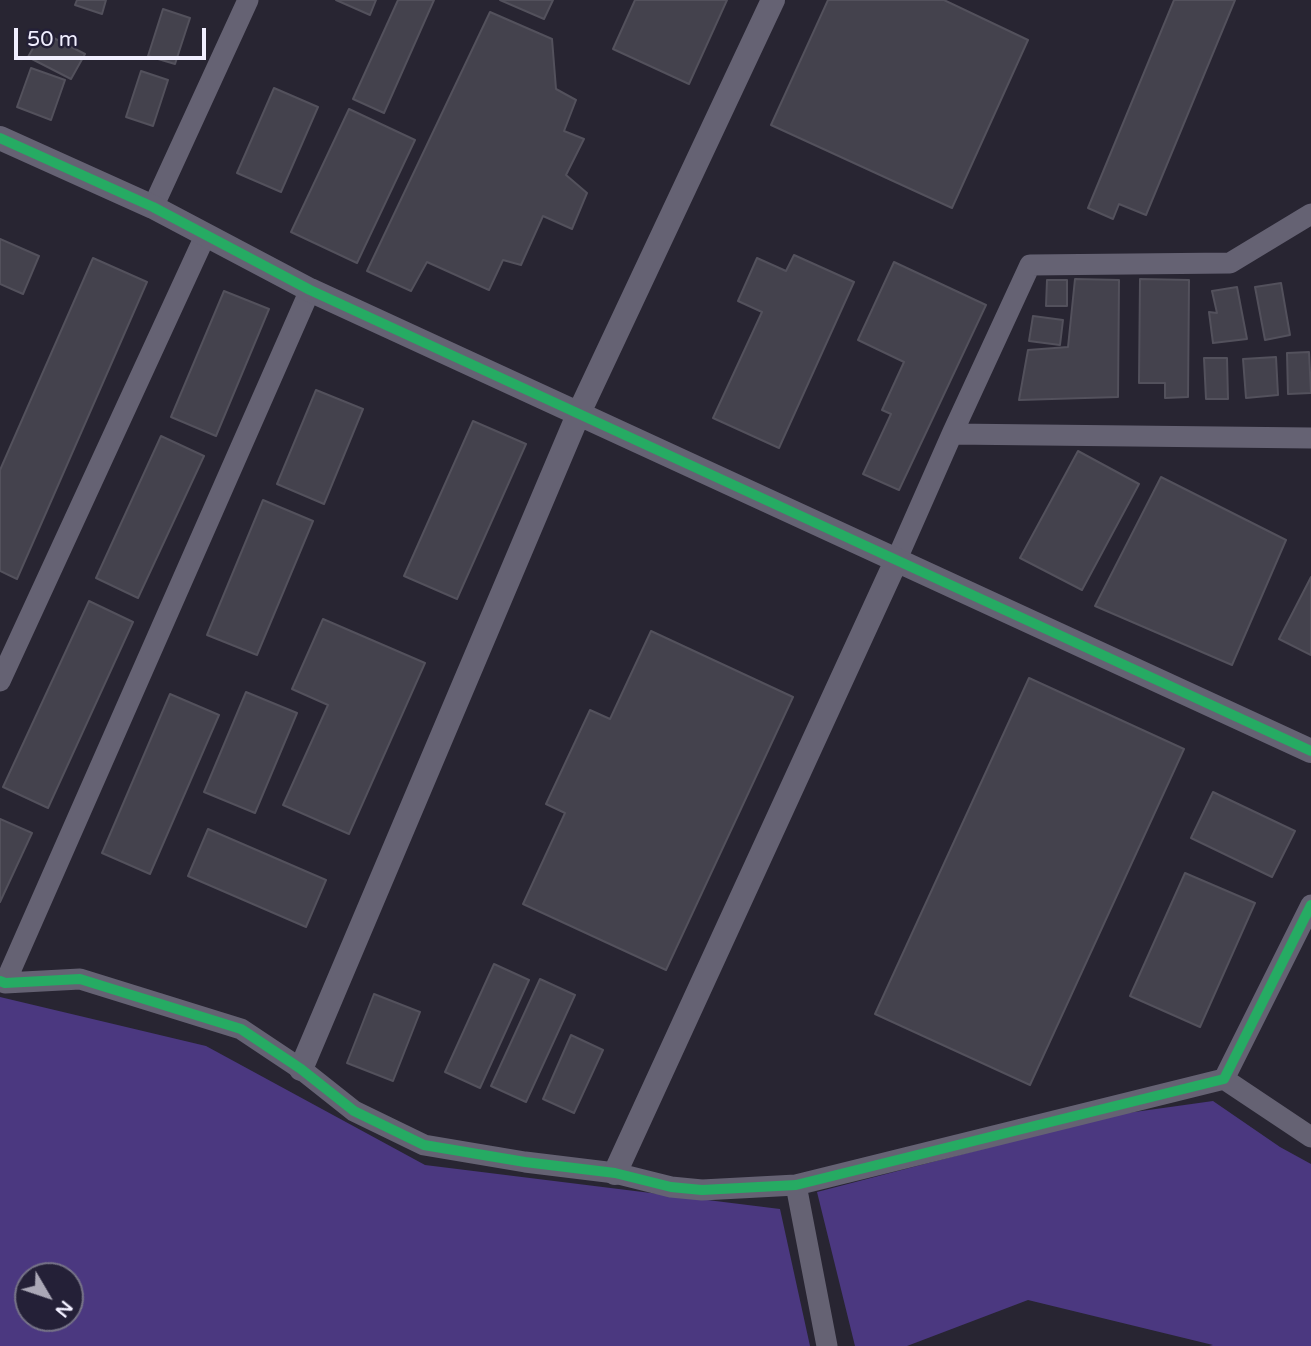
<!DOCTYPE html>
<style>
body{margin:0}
#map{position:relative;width:1311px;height:1346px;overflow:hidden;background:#282532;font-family:"Varela Round",sans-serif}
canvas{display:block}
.north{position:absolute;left:14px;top:1262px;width:70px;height:70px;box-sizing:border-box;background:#242037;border:2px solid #767387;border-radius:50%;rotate:129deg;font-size:19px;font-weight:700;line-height:28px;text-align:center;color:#f1efff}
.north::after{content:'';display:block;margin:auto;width:24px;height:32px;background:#aba8b7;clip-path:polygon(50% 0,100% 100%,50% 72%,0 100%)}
.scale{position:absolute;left:14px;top:28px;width:192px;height:32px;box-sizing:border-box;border:4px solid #f1efff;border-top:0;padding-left:9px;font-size:21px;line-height:24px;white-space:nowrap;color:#f1efff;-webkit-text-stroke:5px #242037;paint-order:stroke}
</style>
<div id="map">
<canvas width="1311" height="1346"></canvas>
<div class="north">N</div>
<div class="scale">50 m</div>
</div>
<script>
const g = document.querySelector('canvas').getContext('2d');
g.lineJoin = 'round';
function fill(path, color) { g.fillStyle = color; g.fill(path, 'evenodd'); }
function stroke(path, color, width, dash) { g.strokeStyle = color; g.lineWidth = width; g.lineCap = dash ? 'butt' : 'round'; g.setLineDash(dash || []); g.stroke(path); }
fill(new Path2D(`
 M 0,997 L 206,1046 L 425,1165 L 780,1209 L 810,1346 L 0,1346 ZM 28,1276 L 70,1276 L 70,1318 L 28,1318 Z
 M 1213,1101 L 1280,1147 L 1311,1164 L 1311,1346 L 1209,1346 L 1213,1345 L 1028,1300 L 907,1346 L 855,1346 L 817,1192 L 1113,1115 Z`), '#4b3880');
const building = new Path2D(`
 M 77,0 L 106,0 L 102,14 L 75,5 Z
 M 336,0 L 376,0 L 370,15 Z
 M 398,0 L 434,0 L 384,113 L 353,99 Z
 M 500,0 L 553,0 L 544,19 Z
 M 635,0 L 727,0 L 689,84 L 613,49 Z
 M 828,0 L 944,0 L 1028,40 L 952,208 L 771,125 Z
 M 1174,0 L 1235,0 L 1146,215 L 1119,204 L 1113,219 L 1088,208 Z
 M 163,9 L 190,18 L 175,64 L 148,56 Z
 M 490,12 L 552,39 L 556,89 L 576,100 L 564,131 L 584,139 L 566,175 L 587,193 L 572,229 L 543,216 L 521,265 L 503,260 L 489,290 L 427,262 L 411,291 L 367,271 Z
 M 42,32 L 85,54 L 71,79 L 28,57 Z
 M 31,68 L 65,80 L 51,120 L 17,107 Z
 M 141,71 L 168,80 L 153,126 L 126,117 Z
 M 274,88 L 318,107 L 281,192 L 237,173 Z
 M 349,109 L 415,140 L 357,263 L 291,232 Z
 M 0,239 L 39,256 L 23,294 L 0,284 Z
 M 794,255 L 854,282 L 779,448 L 713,418 L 762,312 L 738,301 L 757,258 L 786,271 Z
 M 93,258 L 147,282 L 17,579 L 0,571 L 0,470 Z
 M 894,262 L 986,305 L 899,490 L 863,474 L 891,414 L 882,410 L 904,362 L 858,340 Z
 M 1075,279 L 1119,280 L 1118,397 L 1019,400 L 1028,350 L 1068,347 Z
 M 1140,279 L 1189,280 L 1188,397 L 1165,398 L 1165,383 L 1139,383 Z
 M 1047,280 L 1067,280 L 1067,306 L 1046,306 Z
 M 1281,283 L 1290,335 L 1265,340 L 1255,287 Z
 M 1237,287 L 1247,339 L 1213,343 L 1209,312 L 1217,313 L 1212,291 Z
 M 224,291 L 269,309 L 216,436 L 171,417 Z
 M 1033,316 L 1063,320 L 1060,345 L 1029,341 Z
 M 1309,352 L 1311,393 L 1288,394 L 1287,353 Z
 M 1276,357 L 1278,395 L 1246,398 L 1243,359 Z
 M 1204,358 L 1227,358 L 1228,399 L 1206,399 Z
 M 316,390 L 363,409 L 324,504 L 277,484 Z
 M 473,421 L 526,444 L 457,599 L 404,576 Z
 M 161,436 L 204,456 L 138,598 L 96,578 Z
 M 1078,451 L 1139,484 L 1082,590 L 1020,558 Z
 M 1161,477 L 1286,540 L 1232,665 L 1095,606 Z
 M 263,500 L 313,521 L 257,655 L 207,635 Z
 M 1311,577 L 1311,655 L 1279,639 Z
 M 89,601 L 133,622 L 48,808 L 3,787 Z
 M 323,619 L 425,663 L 349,834 L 283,805 L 328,705 L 292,689 Z
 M 651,631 L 793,697 L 666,970 L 523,904 L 565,813 L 546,804 L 590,710 L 610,719 Z
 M 1029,678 L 1184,749 L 1030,1085 L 875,1014 Z
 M 246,692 L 297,713 L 255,813 L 204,792 Z
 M 170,694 L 219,715 L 150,874 L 102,853 Z
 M 1213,792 L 1295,831 L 1272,877 L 1191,838 Z
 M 0,819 L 32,833 L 0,902 Z
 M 208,829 L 326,880 L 306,927 L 188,876 Z
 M 1185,873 L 1255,903 L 1200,1027 L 1130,996 Z
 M 494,964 L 529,980 L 480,1088 L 445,1072 Z
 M 540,979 L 575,995 L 526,1102 L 491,1086 Z
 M 374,994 L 420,1012 L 393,1081 L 347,1063 Z
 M 571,1035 L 603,1050 L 574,1113 L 543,1099 Z`);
fill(building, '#44424d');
stroke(building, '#53515c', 2);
stroke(new Path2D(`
 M 153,207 L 248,0
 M 952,434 L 1030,265 L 1230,263 L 1311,214
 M 896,561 L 952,434 L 1311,438
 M 0,681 L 206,234
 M 0,981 L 5,983 L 80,979 L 241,1029 L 301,1069 L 354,1111 L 424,1145 L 525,1162 L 615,1173 L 671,1187 L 702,1190 L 796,1185 L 1224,1079 L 1311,905
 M 5,983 L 310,290
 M 1224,1079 L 1311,1137
 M 796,1185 L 827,1346`), '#656273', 21);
stroke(new Path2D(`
 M 0,138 L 153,207 L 310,290 L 1311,751
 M 301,1069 L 578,415 L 773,0
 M 615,1173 L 896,561`), '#656273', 24);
stroke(new Path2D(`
 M 0,138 L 153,207 L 310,290 L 1311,751
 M 0,981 L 5,983 L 80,979 L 241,1029 L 301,1069 L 354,1111 L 424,1145 L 525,1162 L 615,1173 L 671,1187 L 702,1190 L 796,1185 L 1224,1079 L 1311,905`), '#26ab63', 10);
</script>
